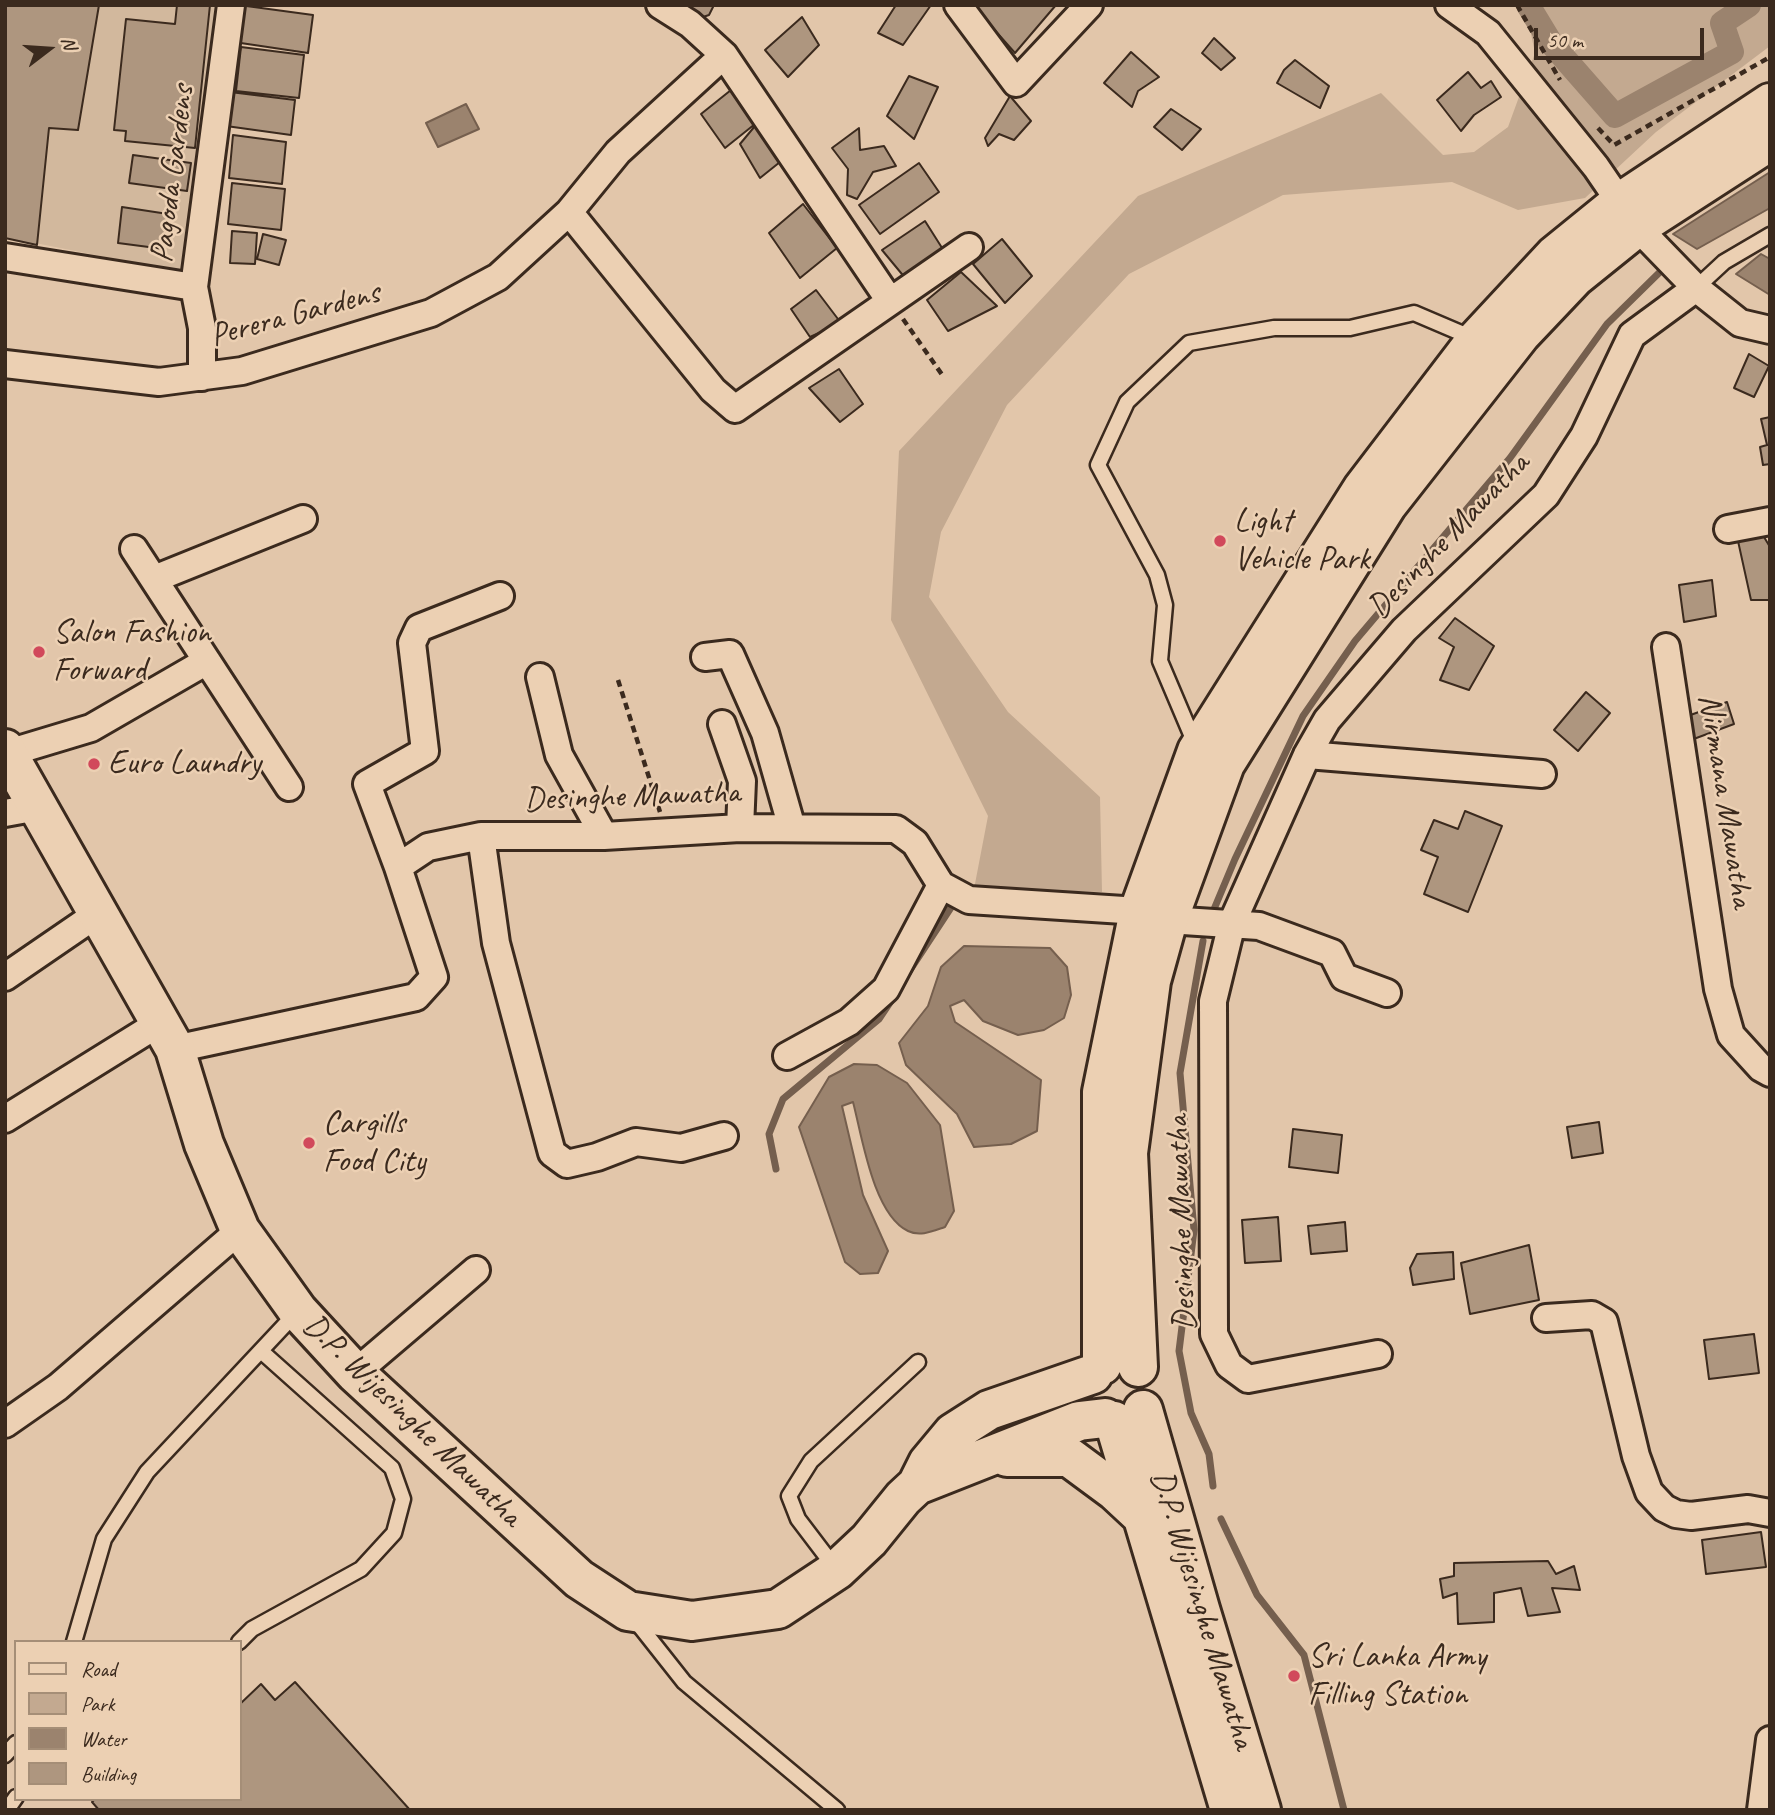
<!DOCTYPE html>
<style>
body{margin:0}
#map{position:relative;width:1775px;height:1815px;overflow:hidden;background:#e2c6aa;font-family:Caveat,sans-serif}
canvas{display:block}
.frame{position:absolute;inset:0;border:7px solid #3b2a1e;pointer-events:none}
.legend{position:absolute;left:14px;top:1640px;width:228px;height:161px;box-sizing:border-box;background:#ecd0b3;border:2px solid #a58e77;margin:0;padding:9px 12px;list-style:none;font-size:21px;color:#3b2a1e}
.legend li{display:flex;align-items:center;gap:14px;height:35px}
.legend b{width:35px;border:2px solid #a58e77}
.north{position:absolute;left:14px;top:14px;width:70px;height:70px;-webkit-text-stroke:5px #ecd0b3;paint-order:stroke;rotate:73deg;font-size:19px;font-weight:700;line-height:28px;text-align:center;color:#3b2a1e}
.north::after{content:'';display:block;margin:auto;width:24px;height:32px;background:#3b2a1e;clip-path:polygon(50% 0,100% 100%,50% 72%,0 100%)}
.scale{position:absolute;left:1534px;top:28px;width:170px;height:32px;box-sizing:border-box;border:4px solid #3b2a1e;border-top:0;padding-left:9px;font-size:21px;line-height:24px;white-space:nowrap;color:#3b2a1e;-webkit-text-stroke:5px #ecd0b3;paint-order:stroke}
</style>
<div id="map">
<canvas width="1775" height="1815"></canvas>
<div class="frame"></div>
<ul class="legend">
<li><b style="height:9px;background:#ecd0b3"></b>Road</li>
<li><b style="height:19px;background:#c3a990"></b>Park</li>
<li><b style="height:19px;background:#9b836e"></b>Water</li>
<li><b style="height:19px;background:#ae967f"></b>Building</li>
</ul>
<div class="north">N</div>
<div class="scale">50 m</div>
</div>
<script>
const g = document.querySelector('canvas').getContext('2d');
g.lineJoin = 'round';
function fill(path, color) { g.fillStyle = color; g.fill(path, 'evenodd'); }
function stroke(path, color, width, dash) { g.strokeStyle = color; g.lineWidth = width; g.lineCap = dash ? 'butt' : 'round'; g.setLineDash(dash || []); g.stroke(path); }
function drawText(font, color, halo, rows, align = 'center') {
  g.font = font + ' Caveat,sans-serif'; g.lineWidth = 5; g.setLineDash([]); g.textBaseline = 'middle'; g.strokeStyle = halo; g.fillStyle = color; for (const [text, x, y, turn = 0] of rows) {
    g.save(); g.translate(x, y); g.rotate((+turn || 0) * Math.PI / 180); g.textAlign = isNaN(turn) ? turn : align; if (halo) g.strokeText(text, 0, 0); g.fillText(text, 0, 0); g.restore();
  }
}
fill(new Path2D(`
 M 5,5 L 220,5 L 181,272 L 5,237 Z`), '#d2b89d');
fill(new Path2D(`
 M 1525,5 L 1770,5 L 1770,46 L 1656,132 L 1585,198 L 1518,210 L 1452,182 L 1283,195 L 1129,274 L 1007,405 L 941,532 L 929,597 L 1008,712 L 1100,797 L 1102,892 L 974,889 L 988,816 L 891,620 L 899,451 L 1138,196 L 1381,93 L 1443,155 L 1474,152 L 1508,127 L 1535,53 Z`), '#c3a990');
const water = new Path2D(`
 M 466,104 L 479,129 L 438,147 L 426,123 Z
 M 1770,172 L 1770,208 L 1697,249 L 1673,234 Z
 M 1761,254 L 1770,259 L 1770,295 L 1736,274 Z
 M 964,946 L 1050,948 L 1067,967 L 1071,995 L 1064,1018 L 1044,1030 L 1018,1035 L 983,1021 L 964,1000 L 950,1006 L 955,1022 L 1041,1080 L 1037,1131 L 1011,1144 L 974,1147 L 957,1114 L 906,1065 L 899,1043 L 928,1006 L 941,967 Z
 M 854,1064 L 877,1065 L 907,1083 L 940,1125 L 954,1211 L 945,1227 C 933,1231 920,1237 908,1231 C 873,1214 862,1136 853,1102 L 842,1106 L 863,1195 L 888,1251 L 878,1273 L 860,1274 L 845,1262 L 799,1127 L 829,1077 Z`);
fill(water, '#9b836e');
stroke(water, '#755f4e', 2);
stroke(new Path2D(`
 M 1212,914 L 1235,859 L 1303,716 L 1355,641 L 1510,458 L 1607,324 L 1663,269
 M 1203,941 L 1180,1073 L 1194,1230 L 1179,1351 L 1191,1413 L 1209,1454 L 1213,1486
 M 908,973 L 952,906
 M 776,1169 L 769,1134 L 783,1099 L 879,1019 L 893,998
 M 1221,1519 L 1257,1595 L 1304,1655 L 1344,1810`), '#755f4e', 7);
stroke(new Path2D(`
 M 1528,5 L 1551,43 L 1615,116 L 1732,52 L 1722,23 L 1749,5`), '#9b836e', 24);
const building = new Path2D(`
 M 5,5 L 99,5 L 78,130 L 49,128 L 37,245 L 5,238 Z
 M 177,5 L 210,5 L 195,148 L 125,141 L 126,131 L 114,130 L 126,19 L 175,24 Z
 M 239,5 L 313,15 L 308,53 L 234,42 Z
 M 686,5 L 714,5 L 709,15 L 700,18 L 684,8 Z
 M 896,5 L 931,5 L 903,45 L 878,33 Z
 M 977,5 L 1056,5 L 1015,53 L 975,8 Z
 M 802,17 L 819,45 L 788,77 L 765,50 Z
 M 1214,38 L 1235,58 L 1221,70 L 1202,53 Z
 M 241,47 L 304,55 L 299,98 L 236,91 Z
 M 1131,52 L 1159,77 L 1138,91 L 1132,107 L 1104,83 Z
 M 1295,60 L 1329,86 L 1320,108 L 1277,83 L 1284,70 Z
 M 1468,72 L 1481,88 L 1491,81 L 1501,97 L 1474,115 L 1461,131 L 1437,100 Z
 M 909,76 L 938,87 L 914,139 L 887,116 Z
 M 736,86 L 760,120 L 725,148 L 701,114 Z
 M 230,92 L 295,100 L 291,135 L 226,126 Z
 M 1010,96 L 1031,121 L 1014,140 L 999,134 L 988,146 L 985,138 Z
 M 1171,109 L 1201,129 L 1182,150 L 1154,127 Z
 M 760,120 L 785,158 L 760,178 L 740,144 Z
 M 859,128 L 860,150 L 884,146 L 896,166 L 873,172 L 857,199 L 847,195 L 848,169 L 832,148 Z
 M 233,135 L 286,142 L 282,184 L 229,178 Z
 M 133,155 L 191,163 L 187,191 L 129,183 Z
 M 919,163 L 939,192 L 880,234 L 859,205 Z
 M 232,183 L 285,189 L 281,230 L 228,224 Z
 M 803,204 L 837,248 L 800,278 L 769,233 Z
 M 122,207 L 168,214 L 164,249 L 118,243 Z
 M 925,221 L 944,251 L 906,279 L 882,250 Z
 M 232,231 L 257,233 L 255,264 L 230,263 Z
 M 263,234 L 286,240 L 279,265 L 257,259 Z
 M 1002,239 L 1032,276 L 1005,303 L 973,264 Z
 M 961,272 L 997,306 L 948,331 L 927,300 Z
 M 816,290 L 841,323 L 810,337 L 791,309 Z
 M 1749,354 L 1769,366 L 1754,397 L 1734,388 Z
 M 839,369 L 863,404 L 840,422 L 809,388 Z
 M 1770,417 L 1770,445 L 1767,445 L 1761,419 Z
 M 1767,445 L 1770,445 L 1770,464 L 1763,465 L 1760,447 Z
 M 1761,532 L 1770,547 L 1770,600 L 1751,600 L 1738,541 Z
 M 1712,580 L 1716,616 L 1684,622 L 1679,585 Z
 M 1455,618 L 1494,646 L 1469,690 L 1440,680 L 1454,647 L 1439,638 Z
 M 1586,692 L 1610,713 L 1578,751 L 1554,730 Z
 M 1727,702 L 1734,724 L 1691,740 L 1682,718 Z
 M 1465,811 L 1502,826 L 1468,912 L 1424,894 L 1438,857 L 1421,850 L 1434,820 L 1458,829 Z
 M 1599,1122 L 1603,1153 L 1572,1158 L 1567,1127 Z
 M 1293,1129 L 1342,1135 L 1338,1173 L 1289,1167 Z
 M 1278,1217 L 1281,1261 L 1245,1263 L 1242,1220 Z
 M 1345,1222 L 1347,1251 L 1311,1254 L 1308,1226 Z
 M 1529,1245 L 1539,1300 L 1470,1314 L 1461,1263 Z
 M 1453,1252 L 1454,1279 L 1413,1285 L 1410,1268 L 1417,1254 Z
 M 1754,1334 L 1759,1373 L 1709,1379 L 1704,1340 Z
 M 1761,1532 L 1766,1567 L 1706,1574 L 1702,1540 Z
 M 1548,1561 L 1556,1574 L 1574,1566 L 1580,1590 L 1552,1588 L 1560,1612 L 1528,1616 L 1521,1588 L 1494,1593 L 1494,1622 L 1458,1624 L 1457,1593 L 1443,1598 L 1440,1579 L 1454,1576 L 1454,1563 Z
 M 295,1682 L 410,1810 L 99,1810 L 92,1802 L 95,1799 L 240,1799 L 240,1704 L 261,1684 L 275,1700 Z`);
fill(building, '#ae967f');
stroke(building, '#3b2a1e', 2);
const service = new Path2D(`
 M 1696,288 L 1724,262 L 1770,235
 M 1196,746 L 1160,661 L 1165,605 L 1157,575 L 1098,465 L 1127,402 L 1189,343 L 1274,328 L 1350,328 L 1414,313 L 1475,339
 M 836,1569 L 798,1519 L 789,1496 L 811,1461 L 918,1362
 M 635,1620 L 684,1682 L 837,1810
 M 74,1642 L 104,1539 L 147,1472 L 296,1313
 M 239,1642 L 252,1629 L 361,1569 L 394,1533 L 403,1499 L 392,1468 L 261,1351
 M 5,1755 L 16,1743
 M 7,1810 L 16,1797`);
const minor = new Path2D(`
 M 660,5 L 690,24 L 724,55 L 890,301
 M 958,5 L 1016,83 L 1089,5
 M 1449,5 L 1488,33 L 1596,167 L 1637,227 L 1696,288 L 1740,323 L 1770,330
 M 569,212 L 713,390 L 735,409 L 969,247
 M 5,257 L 194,287
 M 5,364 L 159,382 L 242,371 L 431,313 L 498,277 L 569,212 L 618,152 L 724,55
 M 202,377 L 202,328 L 194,287 L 231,5
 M 1728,529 L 1770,521
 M 134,549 L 289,787
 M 154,579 L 303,519
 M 1666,647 L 1718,989 L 1731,1035 L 1761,1068 L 1770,1073
 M 705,657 L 730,654 L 765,733 L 792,828
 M 540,677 L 559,755 L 604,836
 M 722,724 L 742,781 L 740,828
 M 8,753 L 91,728 L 207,661
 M 1307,755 L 1542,774
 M 5,813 L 38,807
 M 481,836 L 496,943 L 552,1153 L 567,1164 L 597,1157 L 636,1142 L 681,1148 L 724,1136
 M 398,867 L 367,784 L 425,751 L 412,643 L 419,628 L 500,596
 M 5,977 L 97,914
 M 175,1049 L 416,997 L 434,977 L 398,867 L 428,847 L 481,836 L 604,836 L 740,828 L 896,829 L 915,843 L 941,885 L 969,900 L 1139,911 L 1168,920 L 1259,926 L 1332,953 L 1344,977 L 1387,993
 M 787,1056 L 849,1022 L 886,989 L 941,885
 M 5,1119 L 161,1022
 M 1546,1318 L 1592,1315 L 1604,1322 L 1636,1456 L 1649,1492 L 1664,1508 L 1676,1514 L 1691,1516 L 1748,1509 L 1770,1513
 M 1378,1354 L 1248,1379 L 1229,1365 L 1214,1334 L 1213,1001 L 1232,923 L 1307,755 L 1327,720 L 1404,630 L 1546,495 L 1584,436 L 1632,335 L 1696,288
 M 355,1373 L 476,1270
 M 5,1424 L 58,1387 L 240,1230
 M 1761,1810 L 1770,1740`);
const primary = new Path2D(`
 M 5,749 L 175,1049 L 204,1144 L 240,1230 L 298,1311 L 355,1373 L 579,1579 L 628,1611 L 692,1621 L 778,1609 L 837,1570 L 869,1540 L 903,1498 L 917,1485 L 928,1463 L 953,1433 L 989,1410 L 1093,1374
 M 1102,1365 L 1102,1092 L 1139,911 L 1197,751 L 1363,488 L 1476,340 L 1555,255 L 1619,203 L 1770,103
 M 1138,1367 L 1128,1153 L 1151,981 L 1168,920 L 1225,764 L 1387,505 L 1521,334 L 1575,277 L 1637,227 L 1770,141
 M 1143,1410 L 1200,1609 L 1261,1810
 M 1114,1421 L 1230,1810
 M 1007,1457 L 1069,1457 L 1115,1491 L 1144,1518
 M 917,1485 L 1079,1421 L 1105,1418`);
stroke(service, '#3b2a1e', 19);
stroke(minor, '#3b2a1e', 32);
stroke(primary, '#3b2a1e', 44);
stroke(new Path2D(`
 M 1517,5 L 1560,80
 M 1598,128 L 1614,145 L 1770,57
 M 903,319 L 943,376
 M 618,680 L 660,812`), '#3b2a1e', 4.5, [7, 5]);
stroke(service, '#ecd0b3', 14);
stroke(minor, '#ecd0b3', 26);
stroke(primary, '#ecd0b3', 38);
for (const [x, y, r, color] of [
 [1220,541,7,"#d1495b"],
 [39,652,7,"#d1495b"],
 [94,764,7,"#d1495b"],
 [309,1143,7,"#d1495b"],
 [1294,1676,7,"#d1495b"]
]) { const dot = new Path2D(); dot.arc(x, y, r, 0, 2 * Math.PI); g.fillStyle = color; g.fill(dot); stroke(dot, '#ecd0b3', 2.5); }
drawText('33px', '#3b2a1e', '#ecd0b3', [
 ["Pagoda Gardens",173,174,-83],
 ["Perera Gardens",295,315,-15],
 ["Desinghe Mawatha",1449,536,-46],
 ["Desinghe Mawatha",632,797,-2],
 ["Nirmana Mawatha",1725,801,81],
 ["Desinghe Mawatha",1182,1223,-92],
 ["D.P. Wijesinghe Mawatha",412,1421,44],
 ["D.P. Wijesinghe Mawatha",1202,1610,73]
]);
drawText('33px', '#3b2a1e', '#ecd0b3', [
 ["Light",1234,522],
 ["Vehicle Park",1234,560],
 ["Salon Fashion",53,633],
 ["Forward",53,671],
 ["Euro Laundry",108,764],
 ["Cargills",323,1124],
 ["Food City",323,1162],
 ["Sri Lanka Army",1308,1657],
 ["Filling Station",1308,1695]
], 'left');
</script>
